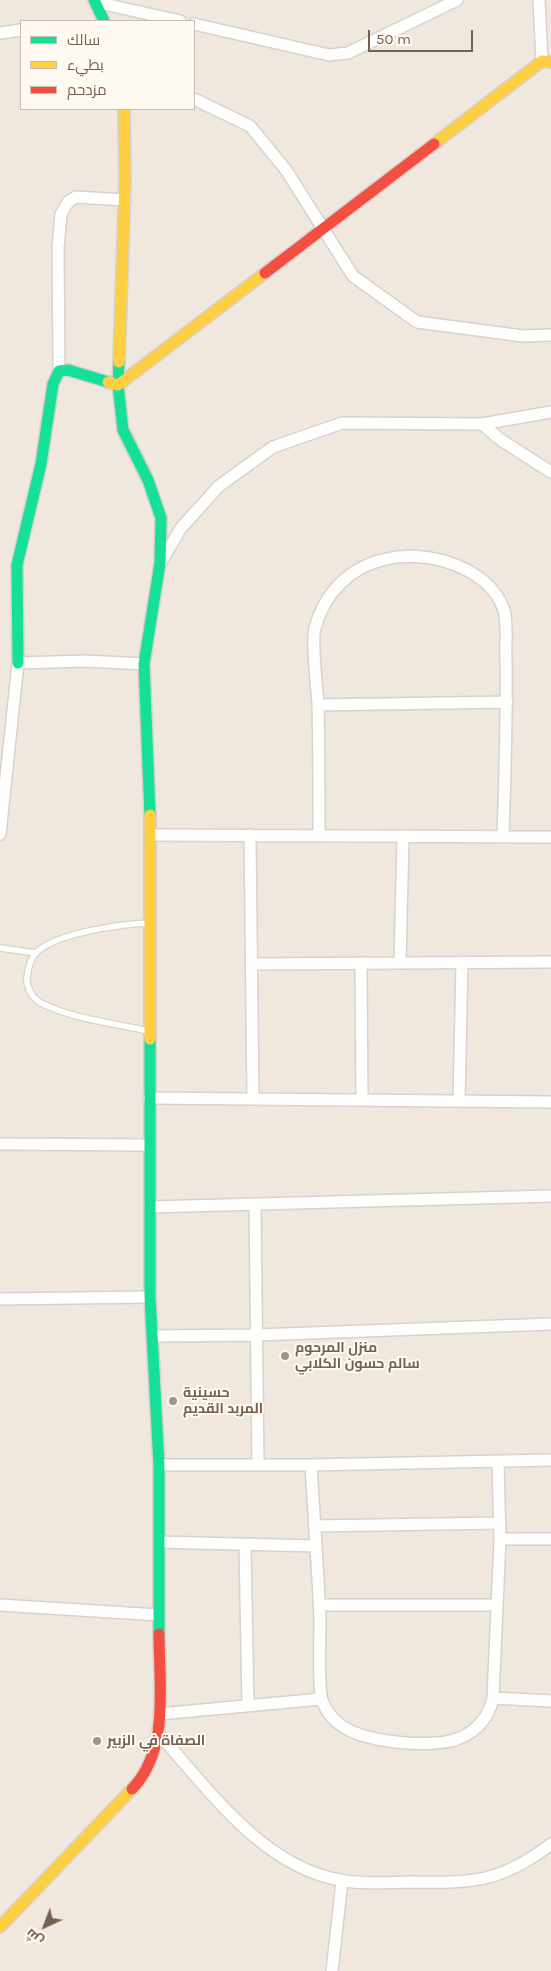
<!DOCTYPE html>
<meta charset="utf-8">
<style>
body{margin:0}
#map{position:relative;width:551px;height:1971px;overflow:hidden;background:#f8f5f0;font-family:Karla,Cairo,sans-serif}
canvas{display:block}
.legend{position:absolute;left:20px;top:20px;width:175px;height:90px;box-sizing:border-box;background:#fefaf2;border:1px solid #c7bcb1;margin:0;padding:6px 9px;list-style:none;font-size:15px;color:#755f50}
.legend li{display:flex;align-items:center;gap:10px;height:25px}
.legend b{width:25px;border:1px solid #c7bcb1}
.north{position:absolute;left:20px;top:1901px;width:50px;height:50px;-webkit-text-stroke:4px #fefaf2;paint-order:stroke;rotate:223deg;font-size:14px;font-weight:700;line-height:20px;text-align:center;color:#755f50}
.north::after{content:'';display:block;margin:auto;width:18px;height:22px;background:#755f50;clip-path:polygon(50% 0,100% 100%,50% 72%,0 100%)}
.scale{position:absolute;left:368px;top:30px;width:105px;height:22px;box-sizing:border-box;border:2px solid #755f50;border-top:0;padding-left:6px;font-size:15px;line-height:18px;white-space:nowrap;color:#755f50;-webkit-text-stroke:4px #fefaf2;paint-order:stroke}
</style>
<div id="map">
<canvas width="551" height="1971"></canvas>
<ul class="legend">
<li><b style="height:6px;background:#16e098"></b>سالك</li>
<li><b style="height:6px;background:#ffcf43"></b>بطيء</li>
<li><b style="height:6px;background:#f24e42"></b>مزدحم</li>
</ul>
<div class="north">ش</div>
<div class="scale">50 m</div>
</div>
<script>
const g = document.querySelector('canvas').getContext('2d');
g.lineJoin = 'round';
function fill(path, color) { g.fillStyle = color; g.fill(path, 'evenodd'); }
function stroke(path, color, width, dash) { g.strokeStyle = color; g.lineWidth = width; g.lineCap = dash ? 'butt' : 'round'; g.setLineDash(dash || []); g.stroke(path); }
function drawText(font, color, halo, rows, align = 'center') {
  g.font = font + ' Karla,Cairo,sans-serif'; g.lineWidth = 4; g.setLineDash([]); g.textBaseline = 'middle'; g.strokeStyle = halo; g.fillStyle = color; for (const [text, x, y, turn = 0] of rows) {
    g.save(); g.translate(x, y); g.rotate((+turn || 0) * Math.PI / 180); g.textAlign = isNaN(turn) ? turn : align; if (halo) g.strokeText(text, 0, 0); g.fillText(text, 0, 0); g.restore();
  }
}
fill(new Path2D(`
 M 0,0 L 551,0 L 551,1971 L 0,1971 ZM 21,21 L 194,21 L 194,109 L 21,109 Z`), '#f0e8de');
const lane = new Path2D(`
 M 0,948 L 36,953
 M 148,1031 C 113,1023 73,1019 41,1003 C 32,998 26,987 27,977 C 28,969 30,959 36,953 C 55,933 122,924 149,923`);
const street = new Path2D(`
 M 539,0 L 542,61
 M 95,2 L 180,21
 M 194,24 L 329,55 L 348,53 L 457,0
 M 0,33 L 21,30
 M 194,99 L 250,126 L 286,170 L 353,276 L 417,322 L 523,336 L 551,335
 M 59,371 L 58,248 L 61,214 L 68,202 L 76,197 L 125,200
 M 482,424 L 501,440 L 551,472
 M 161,562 L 181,528 L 219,486 L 273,447 L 342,423 L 482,424 L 551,412
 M 318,705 L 507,702
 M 0,834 L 18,663 L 85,661 L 144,664
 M 151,835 L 551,837
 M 250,835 L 253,1099
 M 319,836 C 319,792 319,748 318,704 C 317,686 311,643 315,628 C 325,592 350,567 386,559 C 427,549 489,567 504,610 C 508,624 505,645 506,659 C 507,718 505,777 503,836
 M 361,963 L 362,1100
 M 400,963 L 403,836
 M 252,964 L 551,962
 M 149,1098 L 551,1102
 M 459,1101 L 462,963
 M 0,1144 L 149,1145
 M 255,1204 L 258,1465
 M 150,1207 L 551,1196
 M 0,1299 L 150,1297
 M 152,1336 L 257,1335 L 551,1324
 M 159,1465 L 311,1465 L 551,1460
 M 311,1465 C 314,1517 318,1569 320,1621 C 320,1638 318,1687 322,1700 C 325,1708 331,1717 337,1722 C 357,1741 410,1745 436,1743 C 464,1742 487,1726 493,1698 L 500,1539 L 498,1462
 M 314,1526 L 500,1523
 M 500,1539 L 551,1539
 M 159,1542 L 315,1546
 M 245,1544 L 248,1705
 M 0,1605 L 159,1615
 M 319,1605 L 497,1605
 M 493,1698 L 551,1701
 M 159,1714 L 321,1699
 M 157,1732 C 208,1788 261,1866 340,1880 C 364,1885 391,1882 416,1882 C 474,1884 504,1880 551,1844
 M 332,1971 L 342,1881`);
const fast = new Path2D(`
 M 94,0 L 104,21
 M 119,362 L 118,385 L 123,430 L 148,480 L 161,518 L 160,563 L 144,664 L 150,815
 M 18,663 L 17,565 L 41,464 L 53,384 L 59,371 L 68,370 L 108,382
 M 150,1039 L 150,1297 L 159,1465 L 159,1634`);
const slow = new Path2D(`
 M 434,144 L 542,61 L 551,62
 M 119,362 L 125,180 L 124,109
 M 108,382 L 118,385 L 265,273
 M 150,1039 L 150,815
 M 0,1927 L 132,1789`);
const jam = new Path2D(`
 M 265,273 L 434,144
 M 132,1789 C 170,1750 159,1684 159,1634`);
stroke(lane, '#d7d2ce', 8);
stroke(street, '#d7d2ce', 14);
stroke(fast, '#d6d1ca', 14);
stroke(slow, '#d6d1ca', 14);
stroke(jam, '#d6d1ca', 14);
stroke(lane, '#fefefd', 5.5);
stroke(street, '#fefefd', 11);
stroke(fast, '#16e098', 11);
stroke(slow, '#ffcf43', 11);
stroke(jam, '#f24e42', 11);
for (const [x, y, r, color] of [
 [285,1356,5,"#a39488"],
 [173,1401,5,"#a39488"],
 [97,1741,5,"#a39488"]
]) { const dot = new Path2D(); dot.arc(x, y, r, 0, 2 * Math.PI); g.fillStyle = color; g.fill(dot); stroke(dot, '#fefaf2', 2); }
drawText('bold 14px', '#755f50', '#fefaf2', [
 ["منزل المرحوم",295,1348],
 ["سالم حسون الكلابي",295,1364],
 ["حسينية",183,1393],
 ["المربد القديم",183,1409],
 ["الصفاة في الزبير",107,1741]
], 'left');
</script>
